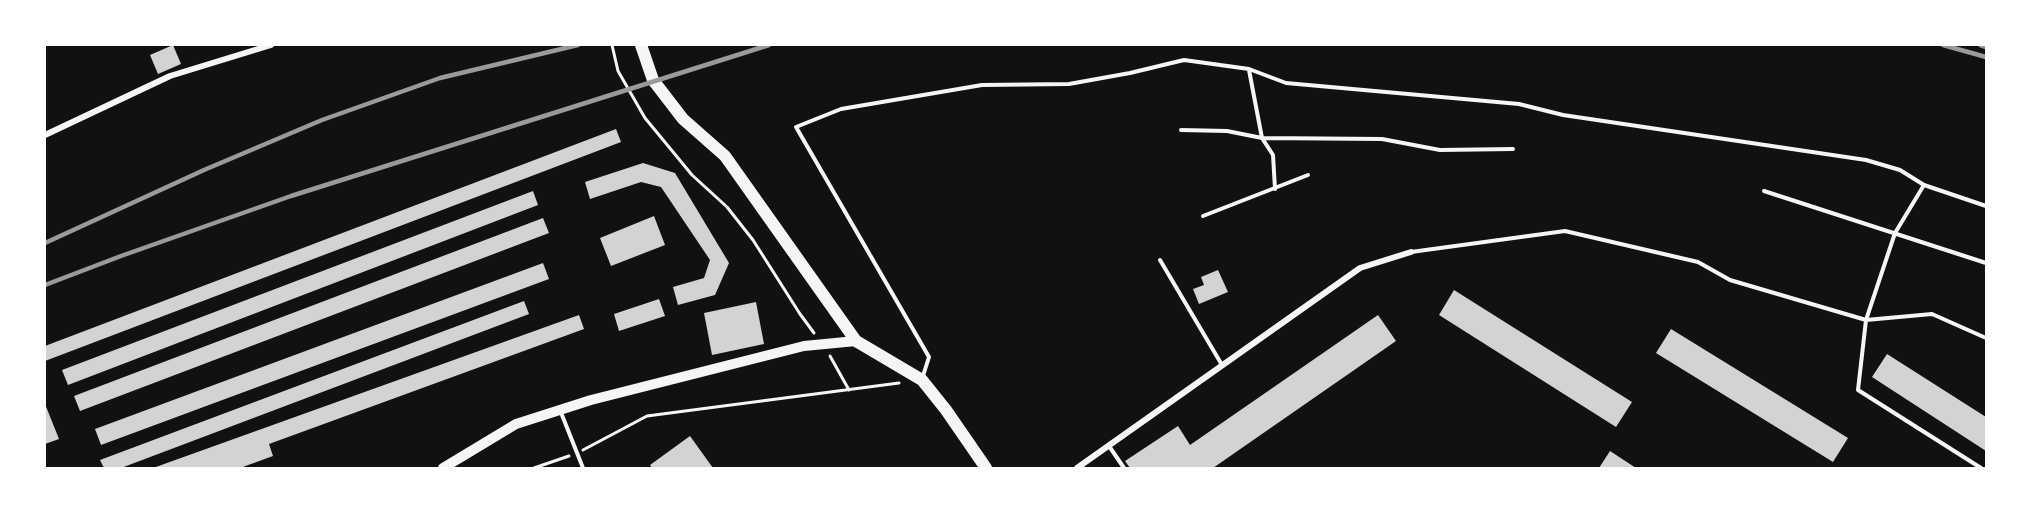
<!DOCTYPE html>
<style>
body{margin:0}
#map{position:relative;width:2031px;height:513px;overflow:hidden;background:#111;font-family:Commissioner,sans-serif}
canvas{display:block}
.frame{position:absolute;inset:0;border:46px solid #fff;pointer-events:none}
</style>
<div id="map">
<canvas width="2031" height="513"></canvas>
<div class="frame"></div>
</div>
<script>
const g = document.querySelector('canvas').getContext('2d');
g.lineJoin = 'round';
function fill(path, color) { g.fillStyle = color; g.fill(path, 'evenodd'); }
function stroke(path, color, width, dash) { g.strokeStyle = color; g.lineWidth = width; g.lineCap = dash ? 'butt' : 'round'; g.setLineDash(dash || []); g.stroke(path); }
fill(new Path2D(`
 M 173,45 L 181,64 L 158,74 L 150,55 Z
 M 616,129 L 621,142 L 45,361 L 45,346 Z
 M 643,163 L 675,173 L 729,263 L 715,295 L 678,305 L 673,287 L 704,278 L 710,260 L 661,187 L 641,182 L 590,199 L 585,182 Z
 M 533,191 L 538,205 L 68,385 L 62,370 Z
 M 654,216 L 665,245 L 611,266 L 600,238 Z
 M 543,218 L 549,233 L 80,411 L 74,396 Z
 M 543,263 L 549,279 L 101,445 L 95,429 Z
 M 1218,270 L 1228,292 L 1199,304 L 1193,289 L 1204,285 L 1201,277 Z
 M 1454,290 L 1632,402 L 1616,427 L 1439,315 Z
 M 659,299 L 665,316 L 619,331 L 614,314 Z
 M 524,301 L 529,314 L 121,468 L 104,468 L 100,460 Z
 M 756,302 L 764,344 L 712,355 L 704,313 Z
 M 579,315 L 584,329 L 269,444 L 273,456 L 240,468 L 153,468 Z
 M 1378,315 L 1396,341 L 1213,468 L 1130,468 L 1125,461 L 1178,426 L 1190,445 Z
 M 1671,329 L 1848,438 L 1833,462 L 1656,353 Z
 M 1887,354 L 1986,417 L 1986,451 L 1872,377 Z
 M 45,404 L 59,439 L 45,444 Z
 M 690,436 L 713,468 L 652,468 L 650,465 Z
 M 1610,451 L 1636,468 L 1599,468 Z`), '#d3d3d3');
stroke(new Path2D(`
 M 612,45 L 618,71 L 645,118 L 692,175 L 727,207 L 753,240 L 800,314 L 814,333
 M 830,356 L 849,390
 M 583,450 L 647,416 L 899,383
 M 534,468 L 569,456`), '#f5f5f5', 3);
stroke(new Path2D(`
 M 1249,70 L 1262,138 L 1273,155 L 1275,189
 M 1181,130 L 1227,131 L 1262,138 L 1382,139 L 1440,150 L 1513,149
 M 1924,185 L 1895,233 L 1866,320 L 1858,390 L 1981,468
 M 1764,191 L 1986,263
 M 1203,216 L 1308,175
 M 1411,252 L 1565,231 L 1698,262 L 1730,280 L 1866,320 L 1932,314 L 1986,338
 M 1160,260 L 1222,365
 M 922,379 L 929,357 L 796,127 L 841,109 L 982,85 L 1069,84 L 1130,73 L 1184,60 L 1249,69 L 1286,83 L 1519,104 L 1563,115 L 1866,160 L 1900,170 L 1924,185 L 1986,206
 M 560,410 L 583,468
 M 1109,446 L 1124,468`), '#f5f5f5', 4);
stroke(new Path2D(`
 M 45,135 L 170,76 L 271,45
 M 1077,468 L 1360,268 L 1411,252`), '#f5f5f5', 6);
stroke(new Path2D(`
 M 443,468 L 516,424 L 591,400 L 804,346 L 856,341`), '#f5f5f5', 10);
stroke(new Path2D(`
 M 641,45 L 653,80 L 683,119 L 725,156 L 856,341 L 922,380 L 946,410 L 986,468`), '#f5f5f5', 12);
stroke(new Path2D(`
 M 1943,45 L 1986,57
 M 1980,45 L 1986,47
 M 45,243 L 204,170 L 322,120 L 440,78 L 578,45
 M 45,285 L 121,256 L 291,196 L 769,45`), '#9a9a9a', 4.5);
</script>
